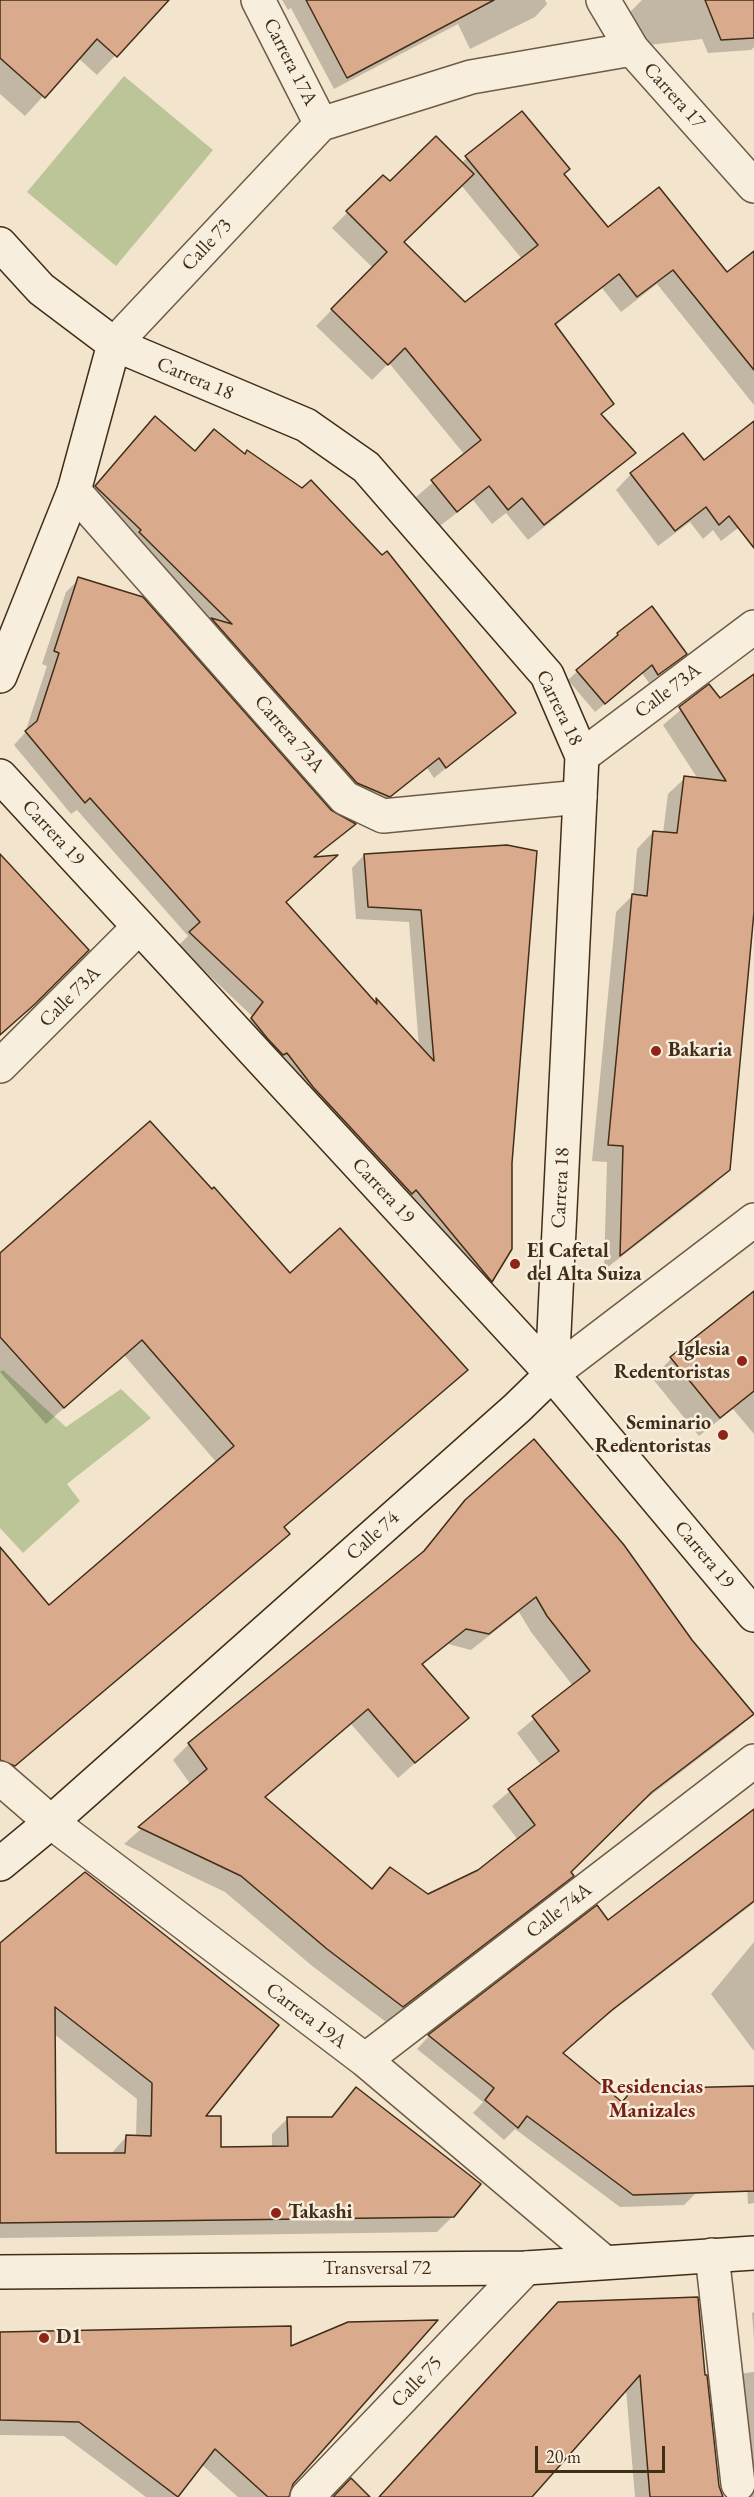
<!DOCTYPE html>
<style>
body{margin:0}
#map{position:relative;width:754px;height:2497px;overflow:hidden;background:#f3e5cd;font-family:"EB Garamond",serif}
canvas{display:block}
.scale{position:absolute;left:535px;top:2446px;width:130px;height:27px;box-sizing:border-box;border:3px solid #422d17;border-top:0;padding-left:8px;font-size:18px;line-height:21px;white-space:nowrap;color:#422d17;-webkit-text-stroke:4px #f7eede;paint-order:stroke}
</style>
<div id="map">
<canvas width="754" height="2497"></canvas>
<div class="scale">20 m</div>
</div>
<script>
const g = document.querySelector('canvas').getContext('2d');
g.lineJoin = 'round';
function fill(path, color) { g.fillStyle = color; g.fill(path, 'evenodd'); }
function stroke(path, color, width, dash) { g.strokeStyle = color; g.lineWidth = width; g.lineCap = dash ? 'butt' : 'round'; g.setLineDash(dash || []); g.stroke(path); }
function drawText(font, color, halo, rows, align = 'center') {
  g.font = font + ' "EB Garamond",serif'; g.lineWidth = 5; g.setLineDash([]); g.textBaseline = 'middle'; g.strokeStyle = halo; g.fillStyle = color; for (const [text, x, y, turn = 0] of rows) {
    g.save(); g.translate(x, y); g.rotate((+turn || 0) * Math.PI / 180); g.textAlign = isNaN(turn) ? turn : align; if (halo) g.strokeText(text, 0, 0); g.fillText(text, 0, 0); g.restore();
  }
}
fill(new Path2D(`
 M 124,76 L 213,150 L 116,266 L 27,192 Z
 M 3,1370 L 66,1427 L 121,1389 L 151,1418 L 67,1484 L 80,1501 L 23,1553 L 0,1528 L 0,1372 Z`), '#bbc598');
fill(new Path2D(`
 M 0,0 L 167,0 L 97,75 L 78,58 L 25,116 L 0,94 Z
 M 282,0 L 545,0 L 547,4 L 535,17 L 470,49 L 458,24 L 334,89 L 291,8 L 288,10 Z
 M 642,0 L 754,0 L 754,47 L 751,50 L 708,53 L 702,39 L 649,45 L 629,13 Z
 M 521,113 L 563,175 L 608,229 L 727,274 L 754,268 L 754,405 L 657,284 L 621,312 L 602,288 L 555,326 L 612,404 L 600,415 L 634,453 L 618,468 L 528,540 L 506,513 L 492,524 L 473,500 L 440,526 L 416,497 L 465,455 L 389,363 L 372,380 L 316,326 L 373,268 L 332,228 L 383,177 L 390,183 L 461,163 ZM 461,185 L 522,259 L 465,304 L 402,242 Z
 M 754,423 L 754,516 L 721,541 L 713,530 L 703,539 L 690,522 L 658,546 L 616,490 L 631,474 L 704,462 Z
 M 144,429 L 194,452 L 214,431 L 514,713 L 434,778 L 427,768 L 377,807 L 345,794 L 85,498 Z
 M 79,579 L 330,812 L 353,824 L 314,858 L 284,903 L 373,1003 L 376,1000 L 419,1047 L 409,922 L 356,919 L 352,868 L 364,855 L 507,847 L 491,1281 L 479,1293 L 239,1032 L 252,1016 L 178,946 L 188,936 L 77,810 L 71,814 L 14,745 L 25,733 L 47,666 L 42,664 L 66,592 Z
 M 618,634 L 685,654 L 649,683 L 642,673 L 595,712 L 568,680 Z
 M 754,675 L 754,912 L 728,1170 L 711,1187 L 604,1270 L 607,1162 L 592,1161 L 616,912 L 633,895 L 637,849 L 653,832 L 663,833 L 668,794 L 685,778 L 698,779 L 663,725 L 709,686 L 719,700 Z
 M 0,1255 L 290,1275 L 466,1370 L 283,1528 L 288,1534 L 271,1551 L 0,1779 L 0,1550 L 48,1607 L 217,1463 L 124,1355 L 46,1424 L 0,1372 Z
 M 754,1293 L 754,1434 L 733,1409 L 699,1436 L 652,1378 L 671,1359 Z
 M 466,1501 L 691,1641 L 752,1714 L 736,1730 L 634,1808 L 569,1872 L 572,1876 L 556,1892 L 386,2022 L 311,1965 L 225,1892 L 124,1844 L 191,1785 L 173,1760 L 189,1744 L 415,1560 ZM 519,1612 L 531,1632 L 573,1686 L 517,1733 L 541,1765 L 492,1806 L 518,1840 L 479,1871 L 428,1896 L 390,1869 L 371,1889 L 264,1799 L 351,1724 L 398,1778 L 467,1718 L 421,1666 L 448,1644 L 471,1650 Z
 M 754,1811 L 754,1903 L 597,2023 L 561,2054 L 697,2192 L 684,2205 L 620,2207 L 515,2129 L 504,2140 L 473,2113 L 483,2102 L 417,2049 L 429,2036 L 608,1923 Z
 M 754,1942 L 754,2051 L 711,1994 Z
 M 0,1945 L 203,2117 L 219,2149 L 272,2148 L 272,2134 L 288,2118 L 330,2119 L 356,2089 L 453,2216 L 437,2232 L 0,2238 ZM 54,2034 L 137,2099 L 136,2137 L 126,2137 L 110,2155 L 54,2154 Z
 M 754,2088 L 754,2203 L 748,2204 L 742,2100 Z
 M 754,2312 L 754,2340 L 752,2313 Z
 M 543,2318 L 703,2376 L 718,2486 L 723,2497 L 635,2497 L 626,2389 L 530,2497 L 380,2497 Z
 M 0,2333 L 292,2484 L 287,2497 L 238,2497 L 201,2464 L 176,2497 L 146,2497 L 64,2436 L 0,2435 Z
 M 754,2372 L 754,2497 L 743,2497 L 730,2387 L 745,2373 Z`), '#0003');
const building = new Path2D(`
 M 0,0 L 169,0 L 117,57 L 97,39 L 45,98 L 0,58 Z
 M 306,0 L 494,0 L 347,78 Z
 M 705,0 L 754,0 L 754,38 L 721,40 Z
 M 522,111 L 570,169 L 564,174 L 608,227 L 659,187 L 727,272 L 754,251 L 754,370 L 673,270 L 637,297 L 619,274 L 555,324 L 614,404 L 601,414 L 636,453 L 544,525 L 522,498 L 508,510 L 489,486 L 457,512 L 431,480 L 481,440 L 405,348 L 388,365 L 331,309 L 387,252 L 346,211 L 383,175 L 390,181 L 436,136 L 474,174 L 404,242 L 465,302 L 538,245 L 465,156 Z
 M 155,416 L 195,451 L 214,429 L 245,454 L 247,450 L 302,488 L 311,480 L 382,555 L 387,551 L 516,713 L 446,768 L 439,758 L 390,797 L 357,783 L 211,618 L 232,624 L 139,532 L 141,530 L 95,486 Z
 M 754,421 L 754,548 L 729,516 L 719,525 L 706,507 L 675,531 L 630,473 L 683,433 L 704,460 Z
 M 78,577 L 143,597 L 331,810 L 356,824 L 314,857 L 338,855 L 286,902 L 377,1004 L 376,998 L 434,1061 L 421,910 L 368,907 L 364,854 L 507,845 L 537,851 L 512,1163 L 512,1249 L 492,1282 L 416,1190 L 412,1194 L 313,1087 L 287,1053 L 283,1055 L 267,1038 L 251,1018 L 263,1002 L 189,932 L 200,922 L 90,798 L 85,803 L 25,731 L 37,721 L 59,653 L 54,651 Z
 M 652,606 L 687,654 L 658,675 L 652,665 L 605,704 L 576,670 L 618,635 L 617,633 Z
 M 754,674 L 754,912 L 730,1170 L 620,1256 L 623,1146 L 608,1145 L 632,894 L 647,896 L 653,831 L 677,833 L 684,776 L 726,781 L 679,707 L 709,684 L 720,698 Z
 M 0,854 L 89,950 L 35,1004 L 0,1035 Z
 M 150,1121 L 212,1189 L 214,1187 L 290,1273 L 340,1228 L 468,1370 L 284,1527 L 290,1534 L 15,1766 L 0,1760 L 0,1547 L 49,1605 L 234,1446 L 142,1340 L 64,1408 L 0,1337 L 0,1253 Z
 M 754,1291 L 754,1391 L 720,1418 L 670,1357 Z
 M 534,1439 L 624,1545 L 692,1640 L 754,1714 L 652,1792 L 571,1872 L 574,1876 L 403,2007 L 327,1949 L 241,1876 L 138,1827 L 207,1769 L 188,1743 L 424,1551 L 465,1500 ZM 536,1597 L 547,1616 L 590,1671 L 532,1716 L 559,1751 L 508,1789 L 535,1825 L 478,1870 L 428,1894 L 390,1867 L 372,1889 L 265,1797 L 368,1709 L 415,1763 L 469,1718 L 422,1664 L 466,1629 L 489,1634 Z
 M 754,1809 L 754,1901 L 612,2010 L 563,2053 L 622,2102 L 633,2089 L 754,2086 L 754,2191 L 633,2195 L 527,2116 L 518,2128 L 485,2100 L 494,2088 L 428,2035 L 597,1905 L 608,1920 Z
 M 85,1872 L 279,2025 L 206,2116 L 221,2116 L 221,2147 L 288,2146 L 287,2117 L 332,2117 L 356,2087 L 481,2184 L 454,2217 L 0,2223 L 0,1943 ZM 55,2007 L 152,2083 L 151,2136 L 126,2135 L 125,2153 L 56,2153 Z
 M 698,2297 L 705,2375 L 707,2375 L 719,2486 L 723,2497 L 650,2497 L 640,2375 L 532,2497 L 379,2497 L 558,2302 Z
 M 438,2320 L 293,2484 L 289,2497 L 268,2497 L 215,2449 L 178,2497 L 79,2422 L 0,2420 L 0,2332 L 291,2326 L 291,2346 L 348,2322 Z
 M 351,2478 L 370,2497 L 333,2497 Z`);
fill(building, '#daaa8c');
stroke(building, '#422d17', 1.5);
const street = new Path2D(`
 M 258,0 L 321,124
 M 603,0 L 632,49 L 754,186
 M 114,344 L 321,124 L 471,77 L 632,49
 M 74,491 L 345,798 L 383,816 L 580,797
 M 582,756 L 754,627
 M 0,1066 L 139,927
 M 552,1374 L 754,1220
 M 0,1778 L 51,1822 L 365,2060 L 604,2262
 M 365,2060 L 754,1761
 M 712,2255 L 738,2484
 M 307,2497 L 526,2268`);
const secondary = new Path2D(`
 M 0,244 L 41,289 L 114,344 L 306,425 L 366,467 L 547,675 L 582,756 L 552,1374
 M 0,676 L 74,491 L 114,344
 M 0,776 L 552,1374 L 754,1615
 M 0,1864 L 51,1822 L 517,1408 L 552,1374
 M 0,2272 L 526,2268 L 754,2253`);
stroke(street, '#6e5b44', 36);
stroke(secondary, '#422d17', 36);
stroke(street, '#f7eede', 33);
stroke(secondary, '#f7eede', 33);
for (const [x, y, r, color] of [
 [656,1051,6,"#8f2418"],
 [515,1264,6,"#8f2418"],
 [742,1361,6,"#8f2418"],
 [723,1435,6,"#8f2418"],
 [276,2213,6,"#8f2418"],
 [44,2338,6,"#8f2418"]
]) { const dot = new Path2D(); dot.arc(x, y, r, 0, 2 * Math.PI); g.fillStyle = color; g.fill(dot); stroke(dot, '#f7eede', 2); }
drawText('20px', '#422d17', '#f7eede', [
 ["Carrera 17A",290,62,63],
 ["Carrera 17",674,96,48],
 ["Calle 73",207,245,-47],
 ["Carrera 18",195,379,23],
 ["Calle 73A",668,691,-37],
 ["Carrera 18",559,708,64],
 ["Carrera 73A",289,734,49],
 ["Carrera 19",53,833,47],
 ["Calle 73A",70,997,-45],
 ["Carrera 18",561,1188,-87],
 ["Carrera 19",383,1191,47],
 ["Calle 74",373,1536,-42],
 ["Carrera 19",704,1555,50],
 ["Calle 74A",559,1911,-38],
 ["Carrera 19A",306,2016,37],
 ["Transversal 72",377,2269],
 ["Calle 75",417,2382,-46]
]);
drawText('bold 20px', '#422d17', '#f7eede', [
 ["Bakaria",668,1051],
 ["El Cafetal",527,1252],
 ["del Alta Suiza",527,1275],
 ["Iglesia",730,1350,"right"],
 ["Redentoristas",730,1373,"right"],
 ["Seminario",711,1424,"right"],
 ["Redentoristas",711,1447,"right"],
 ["Takashi",288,2213],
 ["D1",56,2338]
], 'left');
drawText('bold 21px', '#7a1f14', '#f7eede', [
 ["Residencias",652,2087],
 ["Manizales",652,2111]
]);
</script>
